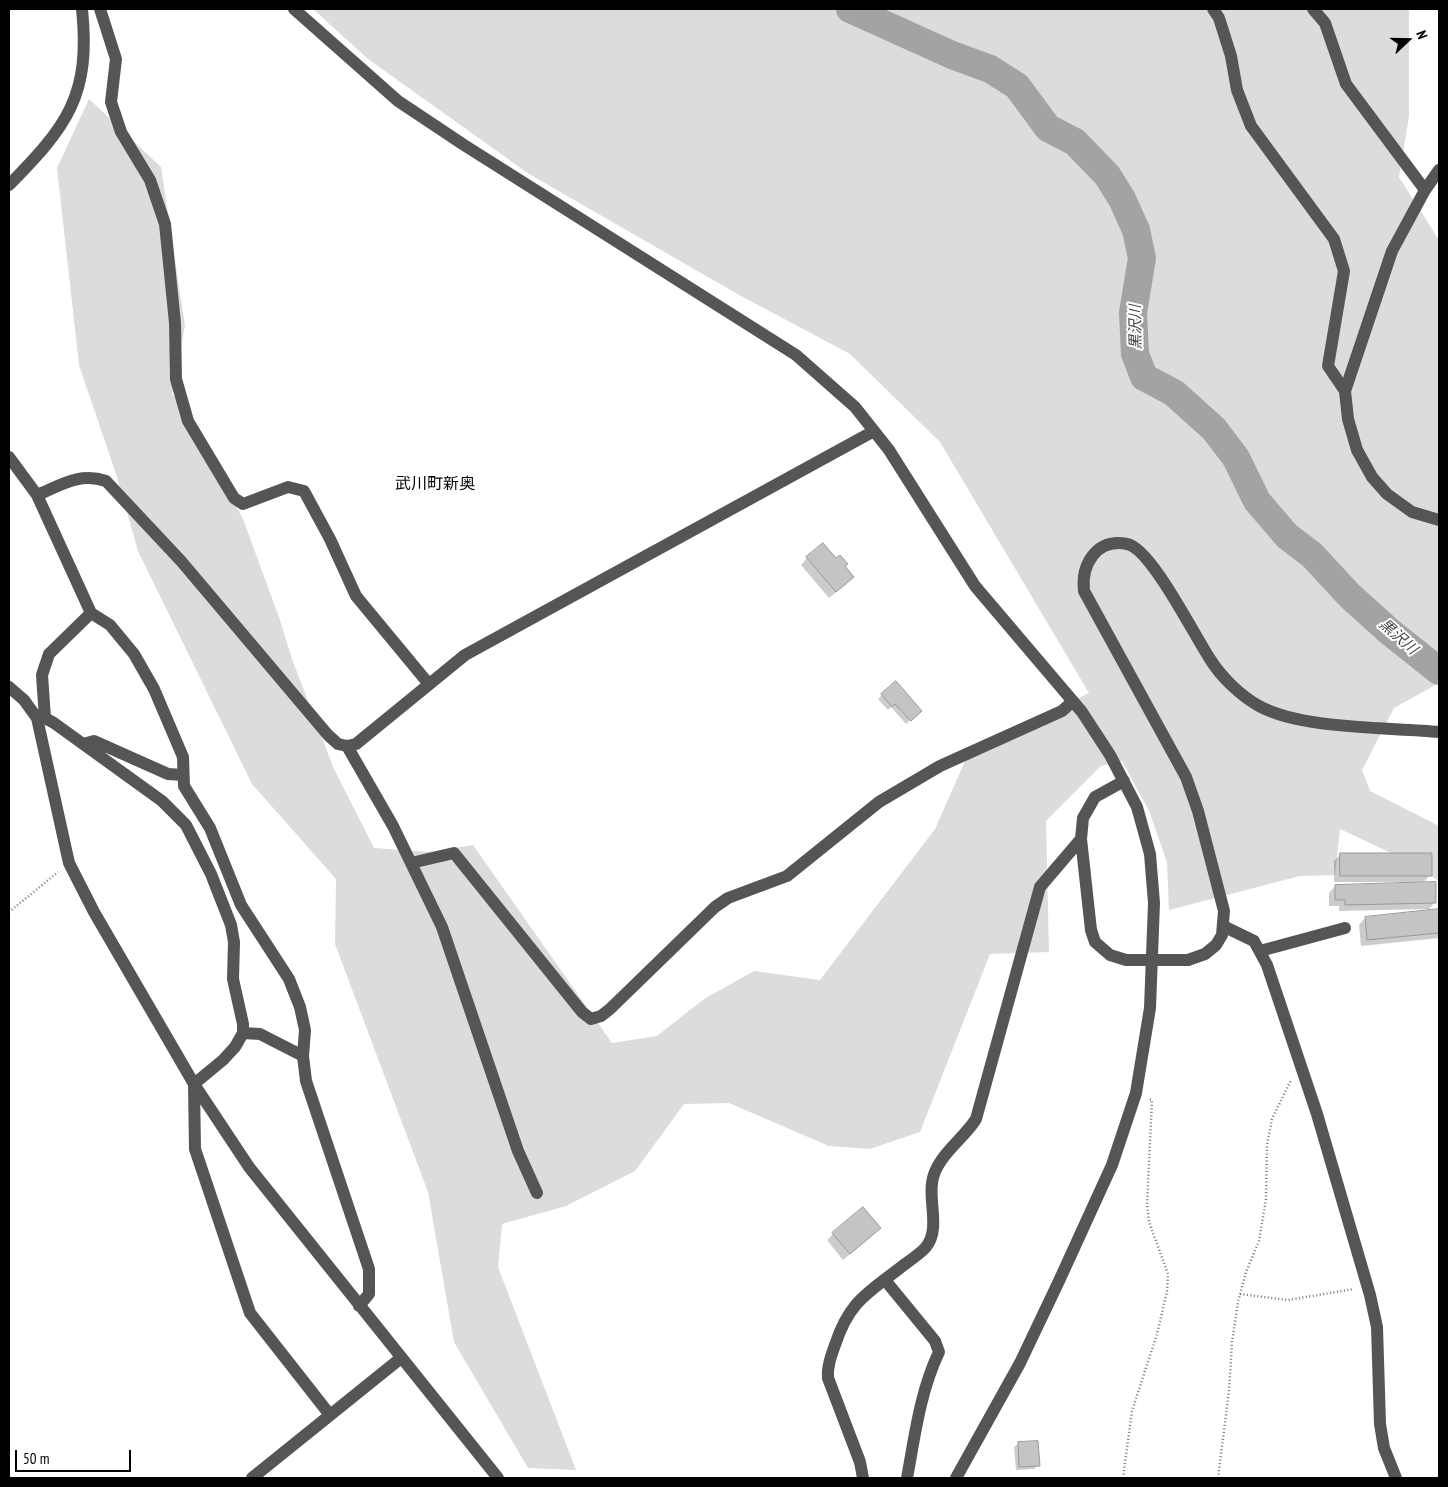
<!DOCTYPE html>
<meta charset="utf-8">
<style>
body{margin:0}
#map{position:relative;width:1448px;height:1487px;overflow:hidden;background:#fff;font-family:"PT Sans Narrow",sans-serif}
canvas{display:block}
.frame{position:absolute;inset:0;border:10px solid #000;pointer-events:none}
.north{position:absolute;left:1383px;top:15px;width:50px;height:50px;-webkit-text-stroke:4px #fff;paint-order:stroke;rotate:69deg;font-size:14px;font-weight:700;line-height:20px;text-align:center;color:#000}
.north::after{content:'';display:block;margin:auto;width:18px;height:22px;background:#000;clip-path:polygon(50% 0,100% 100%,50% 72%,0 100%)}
.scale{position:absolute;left:15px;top:1450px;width:116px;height:22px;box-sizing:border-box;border:2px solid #000;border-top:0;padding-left:6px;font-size:15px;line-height:18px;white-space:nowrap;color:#000;-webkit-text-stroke:4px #fff;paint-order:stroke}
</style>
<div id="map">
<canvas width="1448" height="1487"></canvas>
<div class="frame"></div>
<div class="north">N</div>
<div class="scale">50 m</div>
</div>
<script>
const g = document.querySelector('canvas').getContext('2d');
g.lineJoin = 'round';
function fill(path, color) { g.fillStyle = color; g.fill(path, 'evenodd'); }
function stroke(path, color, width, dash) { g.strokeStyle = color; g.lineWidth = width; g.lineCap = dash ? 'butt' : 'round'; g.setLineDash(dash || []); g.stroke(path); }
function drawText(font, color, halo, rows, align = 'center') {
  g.font = font + ' "PT Sans Narrow","Noto Sans JP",sans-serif'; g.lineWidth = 4; g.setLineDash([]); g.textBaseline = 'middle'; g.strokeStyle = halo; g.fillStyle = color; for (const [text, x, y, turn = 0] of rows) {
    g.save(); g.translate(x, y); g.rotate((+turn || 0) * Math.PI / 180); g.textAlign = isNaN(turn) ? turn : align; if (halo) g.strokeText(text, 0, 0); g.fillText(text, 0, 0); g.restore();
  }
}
fill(new Path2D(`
 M 313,9 L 1409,9 L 1409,116 L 1399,177 L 1439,240 L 1439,683 L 1394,708 L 1362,770 L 1370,791 L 1439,826 L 1439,881 L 1406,860 L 1340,829 L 1335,875 L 1300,876 L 1169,910 L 1167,862 L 1149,811 L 1122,761 L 1101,766 L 1046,821 L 1049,952 L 990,954 L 920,1132 L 870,1149 L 829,1146 L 729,1103 L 684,1104 L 635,1171 L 566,1206 L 502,1224 L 498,1267 L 576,1470 L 528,1468 L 454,1342 L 428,1192 L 335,944 L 336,879 L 252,784 L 138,551 L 116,474 L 79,365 L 57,168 L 89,99 L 161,167 L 185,326 L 172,393 L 243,519 L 280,620 L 292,659 L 334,769 L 374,848 L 429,852 L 473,845 L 612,1043 L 657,1036 L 704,999 L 754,971 L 820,980 L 935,829 L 969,752 L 1089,693 L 940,442 L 850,354 L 741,296 L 529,174 L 368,59 Z`), '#dcdcdc');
fill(new Path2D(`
 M 807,558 L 843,567 L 846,584 L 829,598 L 801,565 Z
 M 882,695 L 920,711 L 906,724 L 891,707 L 888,710 L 878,699 Z
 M 1341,854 L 1430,875 L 1422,884 L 1435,902 L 1429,909 L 1339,911 L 1339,906 L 1329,906 L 1329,893 L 1335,886 L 1420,884 L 1420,882 L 1334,882 L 1334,861 Z
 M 1439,911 L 1439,938 L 1361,946 L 1359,925 L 1365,918 Z
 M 833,1234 L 873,1235 L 843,1260 L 827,1240 Z
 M 1019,1443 L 1038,1465 L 1034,1469 L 1016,1470 L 1014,1447 Z`), '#0003');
stroke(new Path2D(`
 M 850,9 L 952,55 L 990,69 L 1017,86 L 1048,128 L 1075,142 L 1107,175 L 1122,199 L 1136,230 L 1142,258 L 1133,313 L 1135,354 L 1144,377 L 1174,393 L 1214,429 L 1236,458 L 1257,501 L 1287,536 L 1312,555 L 1350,596 L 1390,632 L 1439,671`), '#a3a3a3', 28);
const building = new Path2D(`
 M 823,543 L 836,558 L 840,555 L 848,564 L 845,566 L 854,577 L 836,592 L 806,557 Z
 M 896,681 L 922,711 L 911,721 L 895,704 L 892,707 L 881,694 Z
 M 1340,853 L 1432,853 L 1432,876 L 1340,876 Z
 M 1436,882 L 1436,903 L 1345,905 L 1345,900 L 1335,900 L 1335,885 Z
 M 1439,909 L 1439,933 L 1367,940 L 1365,917 Z
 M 863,1207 L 881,1228 L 850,1254 L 832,1233 Z
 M 1038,1441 L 1040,1466 L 1019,1467 L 1018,1442 Z`);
fill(building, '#c4c4c4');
stroke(building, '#999', 1);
stroke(new Path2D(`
 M 9,912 L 58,872
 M 1240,1294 L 1288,1300 L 1354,1289
 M 1123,1478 L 1132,1411 L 1157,1334 L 1167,1291 L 1168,1274 L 1149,1222 L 1147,1205 L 1152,1100 L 1149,1099
 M 1218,1478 L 1229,1391 L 1232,1342 L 1238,1302 L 1246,1272 L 1259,1241 L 1266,1199 L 1267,1145 L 1272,1119 L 1291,1080`), '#777', 2.5, [1, 2.5]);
stroke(new Path2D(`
 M 100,9 L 116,59 L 111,102 L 121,132 L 150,180 L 165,224 L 175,323 L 176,379 L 188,421 L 234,498 L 243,504 L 288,487 L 304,491 L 330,539 L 356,596 L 428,683
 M 294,9 L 398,101 L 464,145 L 796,355 L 855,407 L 889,450 L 975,586 L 1082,712 L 1110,755 L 1137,807 L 1150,854 L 1154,903 L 1150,1008 L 1136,1093 L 1112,1165 L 1059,1281 L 1020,1363 L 956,1478
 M 1213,9 L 1219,18 L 1231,56 L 1237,90 L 1251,126 L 1334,239 L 1344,271 L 1328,366 L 1345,391 L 1348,419 L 1357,450 L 1372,477 L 1387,494 L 1412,512 L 1439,520
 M 1313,9 L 1325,23 L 1346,84 L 1425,190
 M 9,185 C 67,126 91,96 82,9
 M 1345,391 L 1392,251 L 1425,190 L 1439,170
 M 9,457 L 37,495 L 91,613 L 110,625 L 134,654 L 154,689 L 183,757 L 184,786 L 210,828 L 241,905 L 289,979 L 300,1007 L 305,1030 L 303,1056 L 306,1081 L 369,1269 L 369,1294 L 359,1306
 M 37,495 C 61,485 80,472 106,481 L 181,561 L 328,735 L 338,744 L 347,746 L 356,744 L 465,655 L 874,431
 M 9,687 L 24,700 L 37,718 L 69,863 L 94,912 L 194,1084 L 249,1167 L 498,1478
 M 37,718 L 45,718 L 54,723 L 162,801 L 186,825 L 211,874 L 231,925 L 234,942 L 233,979 L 243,1024 L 243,1033 L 235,1047 L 223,1060 L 194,1084 L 195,1149 L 250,1313 L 330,1415
 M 45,718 L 42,675 L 49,654 L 91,613
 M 83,744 L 94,741 L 168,774 L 183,775
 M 347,746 L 393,826 L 442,927 L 518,1151 L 537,1193
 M 1124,781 L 1095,797 L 1083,818 L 1081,839 L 1091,930 L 1095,942 L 1110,955 L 1126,960 L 1188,960 L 1205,954 L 1216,945 L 1222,935 L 1224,911 L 1198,811 L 1186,777 L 1084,591 C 1081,565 1096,538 1127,544 C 1151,548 1195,637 1210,659 C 1221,677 1241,696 1259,706 C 1303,730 1389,727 1439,732
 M 411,863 L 454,853 L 582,1012 L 591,1019 L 601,1016 L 610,1009 L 715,907 L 728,898 L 787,876 L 879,802 L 940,766 L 1062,711 L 1073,701
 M 1223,926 L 1254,941 L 1267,965 L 1317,1114 L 1370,1295 L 1377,1327 L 1380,1424 L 1384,1448 L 1396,1478
 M 1260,951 L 1345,928
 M 243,1033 L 260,1034 L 303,1056
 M 885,1280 L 935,1341 L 939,1352 C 920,1392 915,1435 907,1478
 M 252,1478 L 401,1358
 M 863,1478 L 860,1462 L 828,1378 C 827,1367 831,1356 835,1345 C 850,1299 870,1292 905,1264 C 912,1259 921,1253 926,1247 C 940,1230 929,1203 932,1183 C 935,1157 963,1140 976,1119 L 1040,887 L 1081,839`), '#555', 12);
drawText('italic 15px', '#444', '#fff', [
 ["黒沢川",1136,327,-91],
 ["黒沢川",1398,637,41]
]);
drawText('16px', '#000', '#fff', [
 ["武川町新奥",435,484]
]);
</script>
